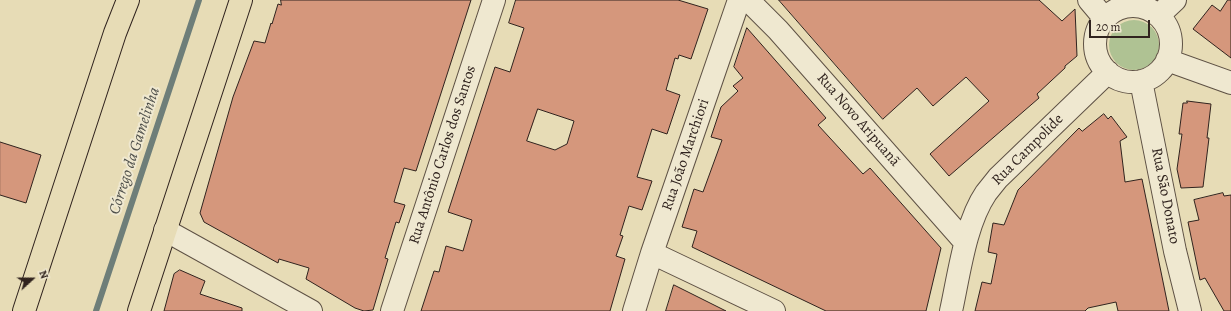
<!DOCTYPE html>
<meta charset="utf-8">
<style>
body{margin:0}
#map{position:relative;width:1231px;height:311px;overflow:hidden;background:#e7dcb6;font-family:Alegreya,serif}
canvas{display:block}
.north{position:absolute;left:12px;top:259px;width:40px;height:40px;-webkit-text-stroke:3px #efe8d0;paint-order:stroke;rotate:69deg;font-size:11px;font-weight:700;line-height:16px;text-align:center;color:#30231e}
.north::after{content:'';display:block;margin:auto;width:14px;height:18px;background:#30231e;clip-path:polygon(50% 0,100% 100%,50% 72%,0 100%)}
.scale{position:absolute;left:1089px;top:20px;width:61px;height:18px;box-sizing:border-box;border:2px solid #30231e;border-top:0;padding-left:5px;font-size:12px;line-height:14px;white-space:nowrap;color:#30231e;-webkit-text-stroke:3px #efe8d0;paint-order:stroke}
</style>
<div id="map">
<canvas width="1231" height="311"></canvas>
<div class="north">N</div>
<div class="scale">20 m</div>
</div>
<script>
const g = document.querySelector('canvas').getContext('2d');
g.lineJoin = 'round';
function fill(path, color) { g.fillStyle = color; g.fill(path, 'evenodd'); }
function stroke(path, color, width, dash) { g.strokeStyle = color; g.lineWidth = width; g.lineCap = dash ? 'butt' : 'round'; g.setLineDash(dash || []); g.stroke(path); }
function drawText(font, color, halo, rows, align = 'center') {
  g.font = font + ' Alegreya,serif'; g.lineWidth = 4; g.setLineDash([]); g.textBaseline = 'middle'; g.strokeStyle = halo; g.fillStyle = color; for (const [text, x, y, turn = 0] of rows) {
    g.save(); g.translate(x, y); g.rotate((+turn || 0) * Math.PI / 180); g.textAlign = isNaN(turn) ? turn : align; if (halo) g.strokeText(text, 0, 0); g.fillText(text, 0, 0); g.restore();
  }
}
fill(new Path2D(`
 M1109 45a25 25 0 1 1 50 0a25 25 0 1 1-50 0Z`), '#afc293');
stroke(new Path2D(`
 M 96,311 L 199,0`), '#6e7e79', 6);
const building = new Path2D(`
 M 281,0 L 471,0 L 416,171 L 404,168 L 394,202 L 405,205 L 399,223 L 396,222 L 385,258 L 388,259 L 373,310 L 364,311 L 355,308 L 306,279 L 309,268 L 279,259 L 278,263 L 204,222 L 200,213 L 233,97 L 254,41 L 265,43 L 271,23 L 272,24 L 278,4 L 281,5 Z
 M 516,0 L 678,0 L 708,9 L 691,59 L 679,55 L 678,59 L 675,58 L 666,90 L 680,95 L 667,134 L 652,129 L 637,177 L 652,181 L 642,210 L 629,206 L 620,235 L 623,236 L 616,256 L 625,259 L 610,311 L 421,311 L 434,271 L 439,272 L 446,246 L 463,251 L 472,220 L 448,212 L 495,67 L 510,72 L 524,28 L 509,23 ZM 538,109 L 574,121 L 567,144 L 555,150 L 527,141 Z
 M 779,0 L 1039,0 L 1062,21 L 1075,9 L 1077,56 L 1065,66 L 1065,68 L 1037,94 L 1039,98 L 949,176 L 930,154 L 989,101 L 966,77 L 933,106 L 917,88 L 883,119 Z
 M 1228,0 L 1231,0 L 1231,58 L 1193,29 L 1212,5 L 1220,11 Z
 M 747,28 L 826,118 L 818,125 L 863,174 L 870,168 L 941,248 L 926,311 L 826,311 L 692,247 L 697,231 L 682,227 L 694,189 L 703,192 L 722,140 L 711,137 L 721,107 L 738,91 L 733,86 L 743,78 L 734,67 Z
 M 1187,101 L 1211,104 L 1207,138 L 1209,138 L 1203,187 L 1181,188 L 1177,169 L 1182,134 L 1179,134 L 1183,103 L 1187,103 Z
 M 1104,114 L 1108,119 L 1111,116 L 1127,137 L 1120,141 L 1125,182 L 1142,179 L 1169,311 L 1118,311 L 1116,302 L 1088,308 L 1085,311 L 975,311 L 982,282 L 991,284 L 997,254 L 988,252 L 993,223 L 1004,225 L 1018,190 L 1079,128 L 1082,131 Z
 M 0,142 L 41,155 L 26,203 L 0,195 Z
 M 1223,193 L 1224,196 L 1231,195 L 1231,311 L 1224,311 L 1205,278 L 1200,280 L 1188,222 L 1199,220 L 1194,200 Z
 M 180,270 L 205,281 L 200,294 L 242,308 L 242,311 L 164,311 L 174,274 Z
 M 674,285 L 726,311 L 666,311 Z`);
fill(building, '#d5977c');
stroke(building, '#30231e', 1);
const minor = new Path2D(`
 M 748,0 L 778,30 L 965,242
 M 1089,0 L 1105,19
 M1095 44a38 38 0 1 1 76 0a38 38 0 1 1-76 0Z
 M 1159,15 L 1175,0
 M 1167,60 L 1231,83
 M 1141,81 L 1175,251 L 1190,311
 M 165,230 L 311,311
 M 652,253 L 774,311
 M 392,311 L 494,0
 M 634,311 L 652,253 L 739,0
 M 951,311 C 959,275 965,224 986,193 C 990,188 994,183 998,178 L 1108,72`);
const major = new Path2D(`
 M 24,311 L 115,33 L 128,0
 M 139,311 L 241,0`);
stroke(minor, '#5e5144', 24);
stroke(major, '#30231e', 24);
stroke(minor, '#efe8d0', 22);
stroke(major, '#e7dcb6', 22);
drawText('15px', '#30231e', '#efe8d0', [
 ["Rua Novo Aripuanã",858,120,49],
 ["Rua Campolide",1028,150,-45],
 ["Rua Antônio Carlos dos Santos",443,155,-72],
 ["Rua João Marchiori",686,155,-71],
 ["Rua São Donato",1165,196,79]
]);
drawText('italic 16px', '#4f504b', '#efe8d0', [
 ["Córrego da Gamelinha",135,151,-72]
]);
</script>
